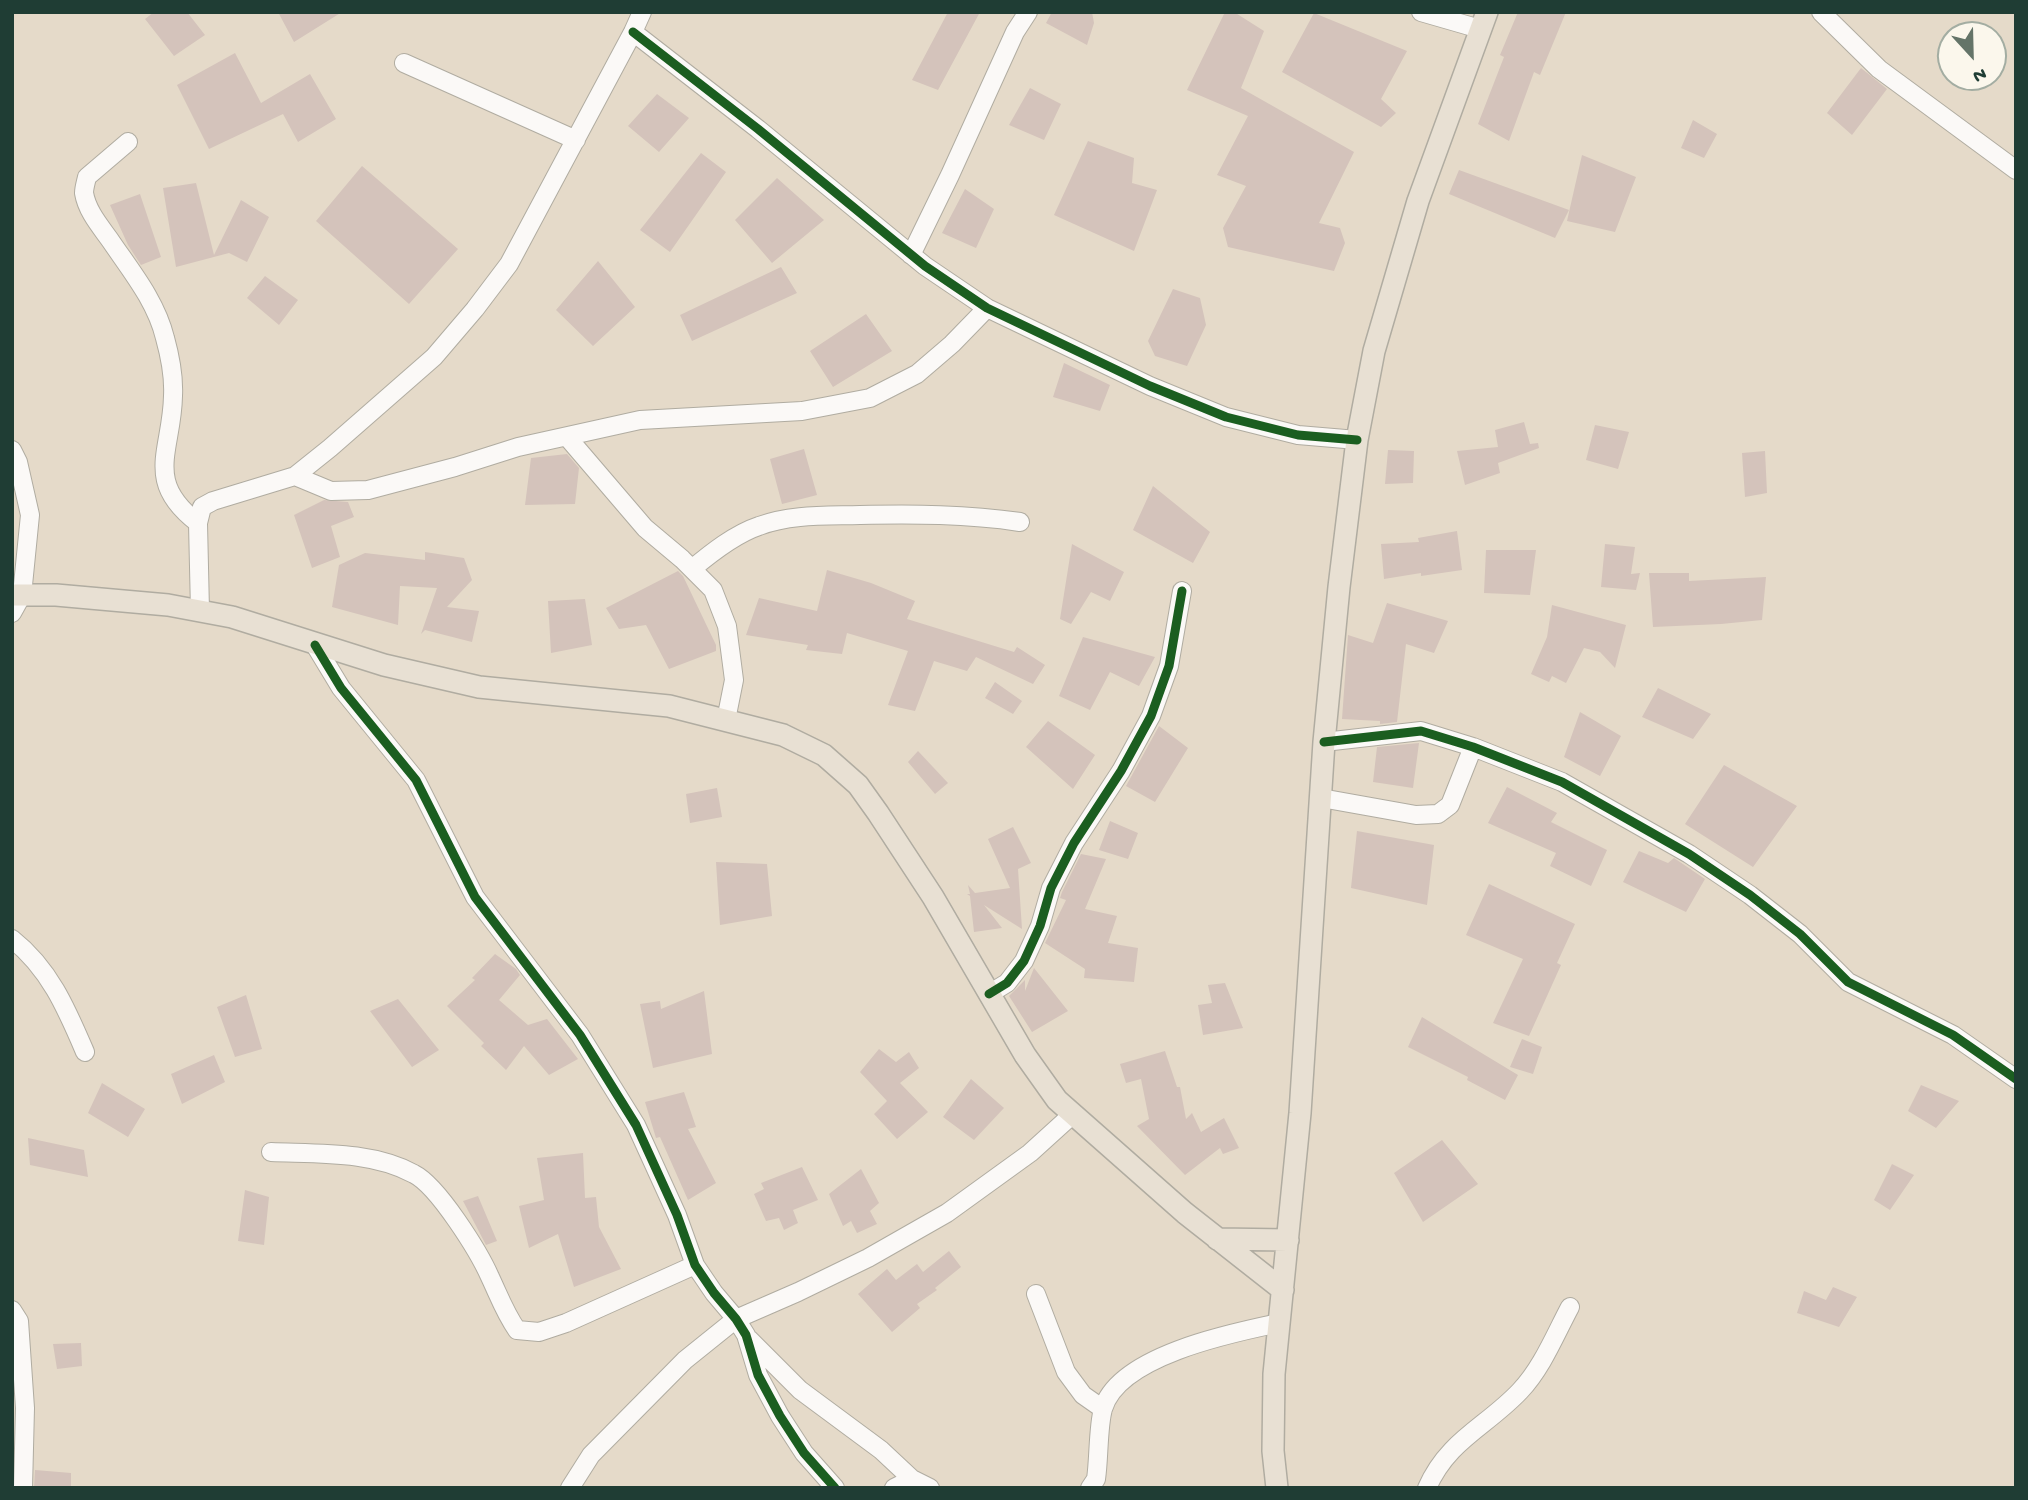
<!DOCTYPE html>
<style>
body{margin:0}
#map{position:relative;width:2028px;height:1500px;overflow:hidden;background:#e5dac9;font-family:"Gochi Hand",sans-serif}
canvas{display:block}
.frame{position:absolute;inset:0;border:14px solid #1f3d34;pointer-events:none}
.north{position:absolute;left:1937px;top:21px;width:70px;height:70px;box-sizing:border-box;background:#fbf7ec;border:2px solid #a3ada2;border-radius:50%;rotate:158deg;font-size:19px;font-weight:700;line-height:28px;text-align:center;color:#1f3d34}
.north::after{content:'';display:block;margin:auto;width:24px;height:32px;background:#647468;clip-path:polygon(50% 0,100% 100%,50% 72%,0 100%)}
</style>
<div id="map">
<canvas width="2028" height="1500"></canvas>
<div class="frame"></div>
<div class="north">N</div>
</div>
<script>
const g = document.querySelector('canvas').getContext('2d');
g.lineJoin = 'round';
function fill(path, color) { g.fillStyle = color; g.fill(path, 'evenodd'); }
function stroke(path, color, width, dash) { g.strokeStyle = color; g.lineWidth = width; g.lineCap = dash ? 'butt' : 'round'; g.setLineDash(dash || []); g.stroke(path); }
fill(new Path2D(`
 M 154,12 L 187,12 L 205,35 L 174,56 L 145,19 Z
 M 278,12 L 342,12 L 294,42 Z
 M 948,12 L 980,12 L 938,90 L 912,80 Z
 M 1052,12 L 1092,12 L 1094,23 L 1087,45 L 1046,23 Z
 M 1225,12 L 1234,12 L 1264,31 L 1241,88 L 1354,152 L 1319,223 L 1340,228 L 1345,243 L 1334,271 L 1228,247 L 1223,228 L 1246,186 L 1217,175 L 1248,116 L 1187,90 Z
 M 1518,12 L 1566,12 L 1540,75 L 1534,72 L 1509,141 L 1478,124 L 1504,57 L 1500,55 Z
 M 1314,13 L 1407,51 L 1381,99 L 1396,113 L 1381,127 L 1282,72 Z
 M 235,53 L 261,103 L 310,74 L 336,119 L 298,142 L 283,114 L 209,149 L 177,85 Z
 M 1861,68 L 1887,89 L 1852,135 L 1827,113 Z
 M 1030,88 L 1061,104 L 1044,140 L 1009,125 Z
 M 657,94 L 689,118 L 659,152 L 628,126 Z
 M 1693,120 L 1717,134 L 1704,158 L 1681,148 Z
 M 1088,141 L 1134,158 L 1132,183 L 1157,190 L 1134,251 L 1054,215 Z
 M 701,153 L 726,172 L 670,252 L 640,230 Z
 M 1582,155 L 1636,177 L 1615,232 L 1567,221 Z
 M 362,166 L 458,249 L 409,304 L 316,221 Z
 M 1459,170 L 1569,210 L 1555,238 L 1449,194 Z
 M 777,178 L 824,220 L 772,263 L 735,220 Z
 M 196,183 L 214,255 L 241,200 L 269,217 L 247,262 L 229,253 L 176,267 L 163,188 Z
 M 965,189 L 994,209 L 976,248 L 942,233 Z
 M 140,194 L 161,257 L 141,265 L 128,245 L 110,205 Z
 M 598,261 L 635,307 L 593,346 L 556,310 Z
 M 781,267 L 797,293 L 692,341 L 680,315 Z
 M 265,276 L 298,300 L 279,325 L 247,298 Z
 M 1173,289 L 1200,298 L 1206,325 L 1187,366 L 1155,356 L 1148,341 Z
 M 866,314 L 892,351 L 833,387 L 810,351 Z
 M 1064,363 L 1110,385 L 1100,411 L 1053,397 Z
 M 1524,422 L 1530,444 L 1538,443 L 1539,448 L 1498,463 L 1500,473 L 1465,485 L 1457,451 L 1498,447 L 1495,430 Z
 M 1595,425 L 1629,432 L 1618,469 L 1586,460 Z
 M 804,449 L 817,495 L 782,504 L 770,459 Z
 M 1388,450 L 1414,451 L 1413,483 L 1385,484 Z
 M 1765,451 L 1767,493 L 1745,497 L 1742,453 Z
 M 567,454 L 579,468 L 575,504 L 525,505 L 531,458 Z
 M 1153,486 L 1210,532 L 1193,563 L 1133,530 Z
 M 324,500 L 348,502 L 354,517 L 331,526 L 340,557 L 312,568 L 294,515 Z
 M 1457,531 L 1462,570 L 1421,576 L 1421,573 L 1384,579 L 1381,544 L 1419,542 L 1418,538 Z
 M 1072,544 L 1124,572 L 1110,601 L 1091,592 L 1071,624 L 1060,619 Z
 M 1605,544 L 1635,547 L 1631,574 L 1640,573 L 1636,590 L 1601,587 Z
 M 1486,550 L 1536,550 L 1530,595 L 1484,593 Z
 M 425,552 L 464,558 L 472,580 L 447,607 L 479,611 L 472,642 L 425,630 L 421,634 L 437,588 L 400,586 L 398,625 L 332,607 L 339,565 L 365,553 L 425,560 Z
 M 827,570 L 871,583 L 915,601 L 907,619 L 1014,652 L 1017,647 L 1045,665 L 1033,684 L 976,657 L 967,671 L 934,661 L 915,711 L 888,705 L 908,651 L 847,633 L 842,654 L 806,650 L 808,645 L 746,635 L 759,598 L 817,611 Z
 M 678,571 L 683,576 L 716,645 L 716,651 L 669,669 L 646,625 L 619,629 L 606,608 Z
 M 1649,573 L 1689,573 L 1689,581 L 1766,577 L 1762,620 L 1721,624 L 1653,627 Z
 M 585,599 L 592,645 L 551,653 L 548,601 Z
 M 1387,603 L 1448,621 L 1434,653 L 1406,644 L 1397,722 L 1380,724 L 1380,721 L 1342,719 L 1348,635 L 1373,643 Z
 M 1552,605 L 1626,625 L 1615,668 L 1600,652 L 1584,648 L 1566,683 L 1552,676 L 1549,682 L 1531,674 L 1547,637 Z
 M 1083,637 L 1155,657 L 1139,686 L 1110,672 L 1090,710 L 1059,696 Z
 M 995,682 L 1022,701 L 1013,714 L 985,698 Z
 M 1658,688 L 1711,714 L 1693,739 L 1642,717 Z
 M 1580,712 L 1621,736 L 1600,776 L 1564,757 Z
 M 1048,721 L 1095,755 L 1073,789 L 1026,747 Z
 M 1159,726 L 1188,748 L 1155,802 L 1126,786 Z
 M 1419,743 L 1413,788 L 1373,782 L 1377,747 Z
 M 918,751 L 948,783 L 935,794 L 908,762 Z
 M 1724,765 L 1797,806 L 1753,867 L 1685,824 Z
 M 1507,787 L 1557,813 L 1551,822 L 1607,850 L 1591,886 L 1550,866 L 1556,853 L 1488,823 Z
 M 717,788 L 722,817 L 690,823 L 686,794 Z
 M 1110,821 L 1138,833 L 1128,859 L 1099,850 Z
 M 1013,827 L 1031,863 L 1018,869 L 1022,929 L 984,905 L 1002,928 L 974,932 L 970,896 L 967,894 L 970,894 L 968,885 L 975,893 L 1010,888 L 988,839 Z
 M 1357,831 L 1434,845 L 1427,905 L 1351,888 Z
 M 1639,851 L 1668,863 L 1674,858 L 1705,879 L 1686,912 L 1623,882 Z
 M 1081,854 L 1106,859 L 1085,909 L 1117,916 L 1108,943 L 1138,948 L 1134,982 L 1084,978 L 1085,969 L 1045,943 L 1066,900 L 1060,898 L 1062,892 Z
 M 716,862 L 767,864 L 772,916 L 720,925 Z
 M 1489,884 L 1575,924 L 1557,963 L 1561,965 L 1529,1036 L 1493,1023 L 1523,959 L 1466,935 Z
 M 495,954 L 516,969 L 520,975 L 499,1000 L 528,1025 L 547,1019 L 578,1059 L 549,1075 L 524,1046 L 506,1070 L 481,1046 L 484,1043 L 447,1006 L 475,980 L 472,978 Z
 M 1034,968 L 1068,1011 L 1032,1032 L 1009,996 L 1025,980 L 1025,991 Z
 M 1225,983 L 1243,1028 L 1203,1035 L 1198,1005 L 1212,1003 L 1208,985 Z
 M 704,991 L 712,1054 L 653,1068 L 640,1004 L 660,1001 L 661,1009 Z
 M 246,995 L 262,1049 L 235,1057 L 217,1007 Z
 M 398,999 L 439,1050 L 412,1067 L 370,1011 Z
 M 1422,1017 L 1518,1075 L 1505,1100 L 1467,1080 L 1468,1077 L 1408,1047 Z
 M 1522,1039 L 1542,1047 L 1533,1074 L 1510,1067 Z
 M 879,1049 L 896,1062 L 909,1052 L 919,1068 L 900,1083 L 928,1112 L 897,1139 L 874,1114 L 887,1101 L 860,1072 Z
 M 1165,1051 L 1177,1087 L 1180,1087 L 1186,1119 L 1192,1113 L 1201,1132 L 1224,1118 L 1239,1148 L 1223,1154 L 1220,1148 L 1185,1175 L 1137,1126 L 1149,1119 L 1141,1079 L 1126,1083 L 1120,1064 Z
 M 214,1055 L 225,1082 L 182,1104 L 171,1074 Z
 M 971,1079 L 1004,1108 L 974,1140 L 943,1117 Z
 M 102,1083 L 145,1109 L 128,1137 L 88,1113 Z
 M 1921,1085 L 1959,1101 L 1936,1128 L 1908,1111 Z
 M 684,1092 L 696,1127 L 688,1129 L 716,1183 L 688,1200 L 660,1137 L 656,1138 L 645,1102 Z
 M 28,1138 L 84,1150 L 88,1177 L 30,1165 Z
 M 1442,1140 L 1478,1184 L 1423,1222 L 1394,1173 Z
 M 583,1153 L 585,1198 L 596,1197 L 599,1227 L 621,1269 L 574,1287 L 558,1234 L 529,1248 L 519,1206 L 544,1200 L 537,1158 Z
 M 1892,1164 L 1914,1175 L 1890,1210 L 1874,1200 Z
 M 802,1167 L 818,1200 L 793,1210 L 798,1223 L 784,1230 L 779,1218 L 766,1221 L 754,1194 L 764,1189 L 761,1183 Z
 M 861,1169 L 879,1203 L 870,1211 L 877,1224 L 857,1233 L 851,1221 L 843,1226 L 829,1194 Z
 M 245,1190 L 269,1197 L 264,1245 L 238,1241 Z
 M 478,1196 L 497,1241 L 486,1245 L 463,1201 Z
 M 949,1251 L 961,1267 L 935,1288 L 937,1290 L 917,1304 L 920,1308 L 892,1332 L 858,1294 L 887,1269 L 896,1280 L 917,1264 L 923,1272 Z
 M 1833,1287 L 1857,1297 L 1839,1327 L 1797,1313 L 1804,1291 L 1826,1300 Z
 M 81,1343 L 82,1366 L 57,1369 L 53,1344 Z
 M 35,1470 L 71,1473 L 71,1488 L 34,1488 Z`), '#d4c3bb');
const minor = new Path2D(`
 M 1421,12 L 1480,29
 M 1821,12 L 1879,69 L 2016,170
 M 633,32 L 758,129 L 925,266 L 987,308 L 1150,386 L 1226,417 L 1298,435 L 1357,440
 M 404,63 L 576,140
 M 128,142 L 87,177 C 86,182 84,188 84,193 C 87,211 100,226 110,240 C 131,271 156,301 165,338 C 170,356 174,377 173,396 C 172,451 143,481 198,523
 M 911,255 L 950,175 L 1015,32 L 1028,12
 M 568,438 L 645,528 L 682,559 L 713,590 L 727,626 L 734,680 L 726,720
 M 12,450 L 18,462 L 30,515 L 22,595 L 12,613
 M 295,476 L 331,491 L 368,490 L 455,467 L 518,447 L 640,420 L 802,411 L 870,398 L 917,374 L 952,344 L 987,308
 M 692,569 C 711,553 735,534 759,526 C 791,514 826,516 860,515 C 914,514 966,514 1020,522
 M 200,611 L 198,523 L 202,507 L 213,501 L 295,476 L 330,448 L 434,357 L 475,309 L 509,264 L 633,32 L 642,12
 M 315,645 L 341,688 L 416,780 L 475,897 L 580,1035 L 636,1125 L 677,1215 L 695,1265 L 714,1293 L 736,1319 L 746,1335 L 758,1375 L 780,1416 L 804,1453 L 835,1488
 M 1324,742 L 1421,731 L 1473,747 L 1562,782 L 1689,854 L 1750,895 L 1800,934 L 1848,982 L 1953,1035 L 2016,1079
 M 1321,798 L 1416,815 L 1438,814 L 1450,805 L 1473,747
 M 12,939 C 50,969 67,1010 85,1052
 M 989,994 L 1007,983 L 1024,961 L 1040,926 L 1051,888 L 1074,843 L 1121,771 L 1151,716 L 1169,666 L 1182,591
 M 271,1152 C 318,1154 372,1151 414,1174 C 438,1186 479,1252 490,1277 C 499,1296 505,1313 517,1330 L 539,1332 L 566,1323 L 695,1265
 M 1036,1294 L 1066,1372 L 1083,1395 L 1103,1409
 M 12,1310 L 19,1321 L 25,1408 L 23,1488
 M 749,1339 L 800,1390 L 881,1450 L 912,1479 L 930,1488
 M 570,1488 L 591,1455 L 685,1360 L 736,1319 L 798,1292 L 868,1258 L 947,1213 L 1030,1153 L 1073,1114
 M 894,1488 L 912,1479
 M 1090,1488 L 1096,1479 C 1099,1460 1098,1426 1103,1409 C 1118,1356 1231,1333 1279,1323
 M 1427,1488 C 1448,1440 1486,1427 1520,1391 C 1542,1368 1555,1335 1570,1307`);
const major = new Path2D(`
 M 12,595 L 56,595 L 168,605 L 232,617 L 384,665 L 479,687 L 669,706 L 783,735 L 824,755 L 858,785 L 878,813 L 933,897 L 1025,1055 L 1057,1100 L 1185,1213 L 1283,1290
 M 1217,1239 L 1288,1240
 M 1277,1488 L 1273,1451 L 1274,1374 L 1300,1113 L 1324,742 L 1339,587 L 1357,440 L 1374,351 L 1418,201 L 1487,12`);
stroke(minor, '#b0aca1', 20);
stroke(major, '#b0aca1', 24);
stroke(minor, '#fbf9f7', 18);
stroke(major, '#e8e0d3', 21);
stroke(new Path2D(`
 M 633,32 L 758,129 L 925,266 L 987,308 L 1150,386 L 1226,417 L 1298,435 L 1357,440
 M 315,645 L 341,688 L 416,780 L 475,897 L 580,1035 L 636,1125 L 677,1215 L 695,1265 L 714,1293 L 736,1319 L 746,1335 L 758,1375 L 780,1416 L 804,1453 L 835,1488
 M 1324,742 L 1421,731 L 1473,747 L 1562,782 L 1689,854 L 1750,895 L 1800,934 L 1848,982 L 1953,1035 L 2016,1079
 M 989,994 L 1007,983 L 1024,961 L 1040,926 L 1051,888 L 1074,843 L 1121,771 L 1151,716 L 1169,666 L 1182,591`), '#1b5e20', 9);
</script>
